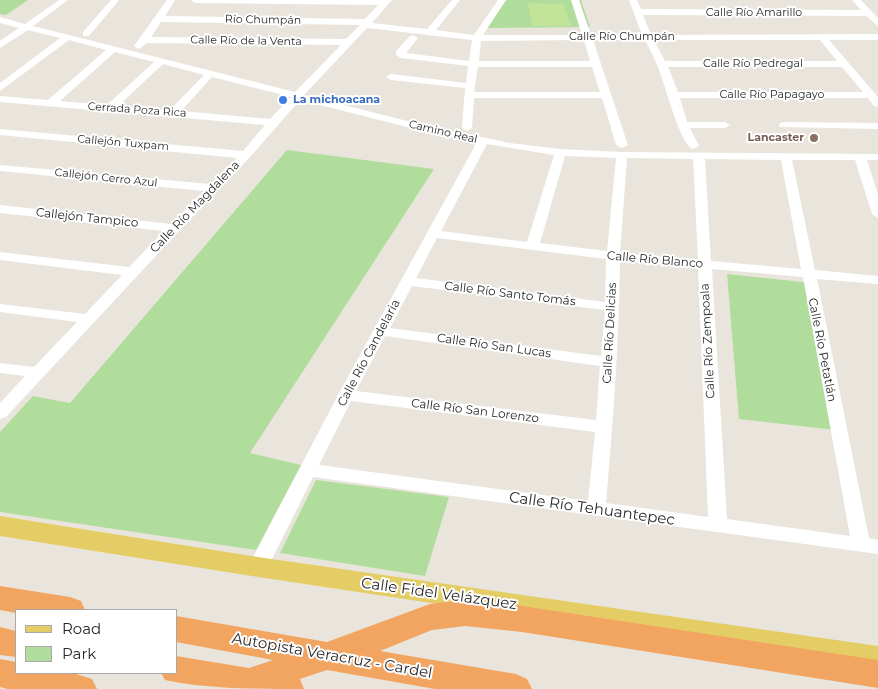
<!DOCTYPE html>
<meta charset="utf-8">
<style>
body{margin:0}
#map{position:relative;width:878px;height:689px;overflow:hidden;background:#eae5dc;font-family:Montserrat,sans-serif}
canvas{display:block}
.legend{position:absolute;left:15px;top:609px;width:162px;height:65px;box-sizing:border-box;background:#fff;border:1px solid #a9a9a9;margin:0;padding:6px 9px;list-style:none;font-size:15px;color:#292929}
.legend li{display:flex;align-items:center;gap:10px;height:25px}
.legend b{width:25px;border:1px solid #a9a9a9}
</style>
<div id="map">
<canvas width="878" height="689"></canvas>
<ul class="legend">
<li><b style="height:6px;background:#e5cd66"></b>Road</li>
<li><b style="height:14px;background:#b0dd9c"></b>Park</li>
</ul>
</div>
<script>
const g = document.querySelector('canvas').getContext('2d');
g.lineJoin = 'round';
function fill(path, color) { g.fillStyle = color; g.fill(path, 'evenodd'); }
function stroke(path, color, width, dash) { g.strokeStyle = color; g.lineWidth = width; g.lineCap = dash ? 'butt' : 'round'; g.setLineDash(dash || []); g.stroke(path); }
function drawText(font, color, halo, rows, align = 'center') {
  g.font = font + ' Montserrat,sans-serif'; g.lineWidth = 4; g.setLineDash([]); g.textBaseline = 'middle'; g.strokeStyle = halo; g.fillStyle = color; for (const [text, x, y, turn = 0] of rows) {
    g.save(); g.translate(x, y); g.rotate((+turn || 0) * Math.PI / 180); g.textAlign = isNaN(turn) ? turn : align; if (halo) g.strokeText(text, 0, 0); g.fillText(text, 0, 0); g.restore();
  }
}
fill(new Path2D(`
 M 0,0 L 28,0 L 6,15 L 0,14 Z
 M 506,0 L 581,0 L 590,27 L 486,28 Z
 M 287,150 L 434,169 L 250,453 L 301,465 L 256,550 L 0,512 L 0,432 L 33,396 L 70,403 Z
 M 727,274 L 812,283 L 844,431 L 739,419 Z
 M 316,480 L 449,497 L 425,576 L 280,553 Z`), '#b0dd9c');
fill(new Path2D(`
 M 528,3 L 564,4 L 571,26 L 532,26 Z`), '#c1e499');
fill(new Path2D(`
 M 59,0 L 68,0 L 33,26 L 295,92 L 341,45 L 147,43 L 139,49 L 134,46 L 167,0 L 175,0 L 165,16 L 365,19 L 378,5 L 195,3 L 191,0 L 392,0 L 372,23 L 427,29 L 452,0 L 460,0 L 436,30 L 474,35 L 498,0 L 506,0 L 483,35 L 582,35 L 571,0 L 579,0 L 591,35 L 642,35 L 629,0 L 637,0 L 641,9 L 861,10 L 852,0 L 861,0 L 878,18 L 878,26 L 866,16 L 643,15 L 651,35 L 878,34 L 878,40 L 829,40 L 878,97 L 878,107 L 874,106 L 868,98 L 680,98 L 687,122 L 725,122 L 730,125 L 725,128 L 690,128 L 699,146 L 693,149 C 680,146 664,79 657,65 C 654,56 649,48 645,40 L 593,40 L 628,145 L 622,148 L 616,145 L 602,98 L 474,98 L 472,128 L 467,131 L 462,128 L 465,88 L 391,80 L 386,77 L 391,74 L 466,83 L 468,66 L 401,58 L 396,55 L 396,51 L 410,36 L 413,35 L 418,38 L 406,53 L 469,61 L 472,40 L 367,28 L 304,95 L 423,125 L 510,143 L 560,149 L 622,152 L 878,154 L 878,160 L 867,160 L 878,195 L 878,218 L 872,214 L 855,160 L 792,160 L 815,270 L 878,276 L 878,284 L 817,279 L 869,538 L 878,540 L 878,554 L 313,477 L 265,573 L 258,575 L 251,573 L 248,567 L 338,395 L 477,142 L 423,131 L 300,100 L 250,157 L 179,231 L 6,417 L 0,419 L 0,403 L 25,376 L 0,373 L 0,363 L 34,367 L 77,322 L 0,312 L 0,304 L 85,314 L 122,275 L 0,260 L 0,252 L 129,267 L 164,231 L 0,213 L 0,205 L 171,224 L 204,191 L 0,171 L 0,165 L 210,184 L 237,158 L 0,135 L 0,129 L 243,151 L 265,125 L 0,102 L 0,96 L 48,100 L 106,50 L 69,40 L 0,91 L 0,83 L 60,38 L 28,30 L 0,48 L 0,41 L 19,28 L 0,23 L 0,17 L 25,24 ZM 161,22 L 360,25 L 346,39 L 151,37 ZM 584,40 L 590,61 L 479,61 L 481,41 ZM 654,40 L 820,40 L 837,61 L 665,61 ZM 115,52 L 154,62 L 107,105 L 60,101 ZM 163,64 L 204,75 L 170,110 L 118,106 ZM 478,67 L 592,67 L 600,92 L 474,92 ZM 668,67 L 842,67 L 863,92 L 678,92 ZM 212,77 L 291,97 L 270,119 L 181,111 ZM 487,144 L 554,155 L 527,242 L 441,231 ZM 565,156 L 616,158 L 607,251 L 540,243 ZM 627,158 L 693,159 L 698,260 L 620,253 ZM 705,159 L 781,160 L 801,269 L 711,261 ZM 437,238 L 606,259 L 605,302 L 416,278 ZM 620,261 L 698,268 L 708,517 L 606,503 C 613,423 619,342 620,261 ZM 712,269 L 803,277 L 850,536 L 727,519 ZM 412,286 L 605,310 L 601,356 L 390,328 ZM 385,336 L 600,366 L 596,420 L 356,391 ZM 351,401 L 595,432 L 588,501 L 319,465 Z
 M 111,0 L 119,0 L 89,36 L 83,36 L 83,32 Z
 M 784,122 L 878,123 L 878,129 L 780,127 L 779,125 L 780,123 Z`), '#fff');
fill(new Path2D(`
 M 0,516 L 258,557 L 878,646 L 878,670 L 258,577 L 0,536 Z`), '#e5cd66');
fill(new Path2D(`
 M 0,586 L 70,597 L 81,601 L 85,610 L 16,610 L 16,613 L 0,610 Z
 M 465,600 L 522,606 L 878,660 L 878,688 L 522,632 L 465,626 L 432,630 L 380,651 L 516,674 L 527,679 L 532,689 L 435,689 L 327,670 L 300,679 L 304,689 C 260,689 206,689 165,680 L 161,673 L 176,673 L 176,656 L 249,668 L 273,660 L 176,642 L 176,616 L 327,642 L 430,604 Z
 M 0,627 L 16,631 L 16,657 L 0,655 Z
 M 0,659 L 16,662 L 16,673 L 73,673 L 92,679 L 97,689 L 8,689 L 0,687 Z`), '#f1a560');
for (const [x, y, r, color] of [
 [283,100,5,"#3f7fe0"],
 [814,138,5,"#8d6e63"]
]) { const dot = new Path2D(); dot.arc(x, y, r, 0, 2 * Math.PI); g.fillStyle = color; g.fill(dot); stroke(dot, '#fff', 2); }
drawText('11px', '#292929', '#fff', [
 ["Calle Río Amarillo",754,13],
 ["Río Chumpán",263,20,1],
 ["Calle Río Chumpán",622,37],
 ["Calle Río de la Venta",246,41,1],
 ["Calle Río Pedregal",753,64],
 ["Calle Río Papagayo",772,95],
 ["Cerrada Poza Rica",137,110,4],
 ["Camino Real",443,132,13],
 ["Callejón Tuxpam",123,143,5],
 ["Callejón Cerro Azul",106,178,6]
]);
drawText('bold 11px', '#366cbe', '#fff', [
 ["La michoacana",293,100]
], 'left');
drawText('bold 11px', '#785e54', '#fff', [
 ["Lancaster",804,138]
], 'right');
drawText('12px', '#292929', '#fff', [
 ["Calle Río Magdalena",195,207,-46],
 ["Callejón Tampico",87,218,6],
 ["Calle Río Blanco",655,260,5],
 ["Calle Río Santo Tomás",510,294,7],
 ["Calle Río Delicias",610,333,-87],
 ["Calle Río Zempoala",708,341,-93],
 ["Calle Río San Lucas",494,346,8],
 ["Calle Río Petatlán",822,350,79],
 ["Calle Río Candelaria",369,353,-62],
 ["Calle Río San Lorenzo",475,411,7]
]);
drawText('15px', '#292929', '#fff', [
 ["Calle Río Tehuantepec",592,509,8],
 ["Calle Fidel Velázquez",439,594,8],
 ["Autopista Veracruz - Cardel",332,656,10]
]);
</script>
